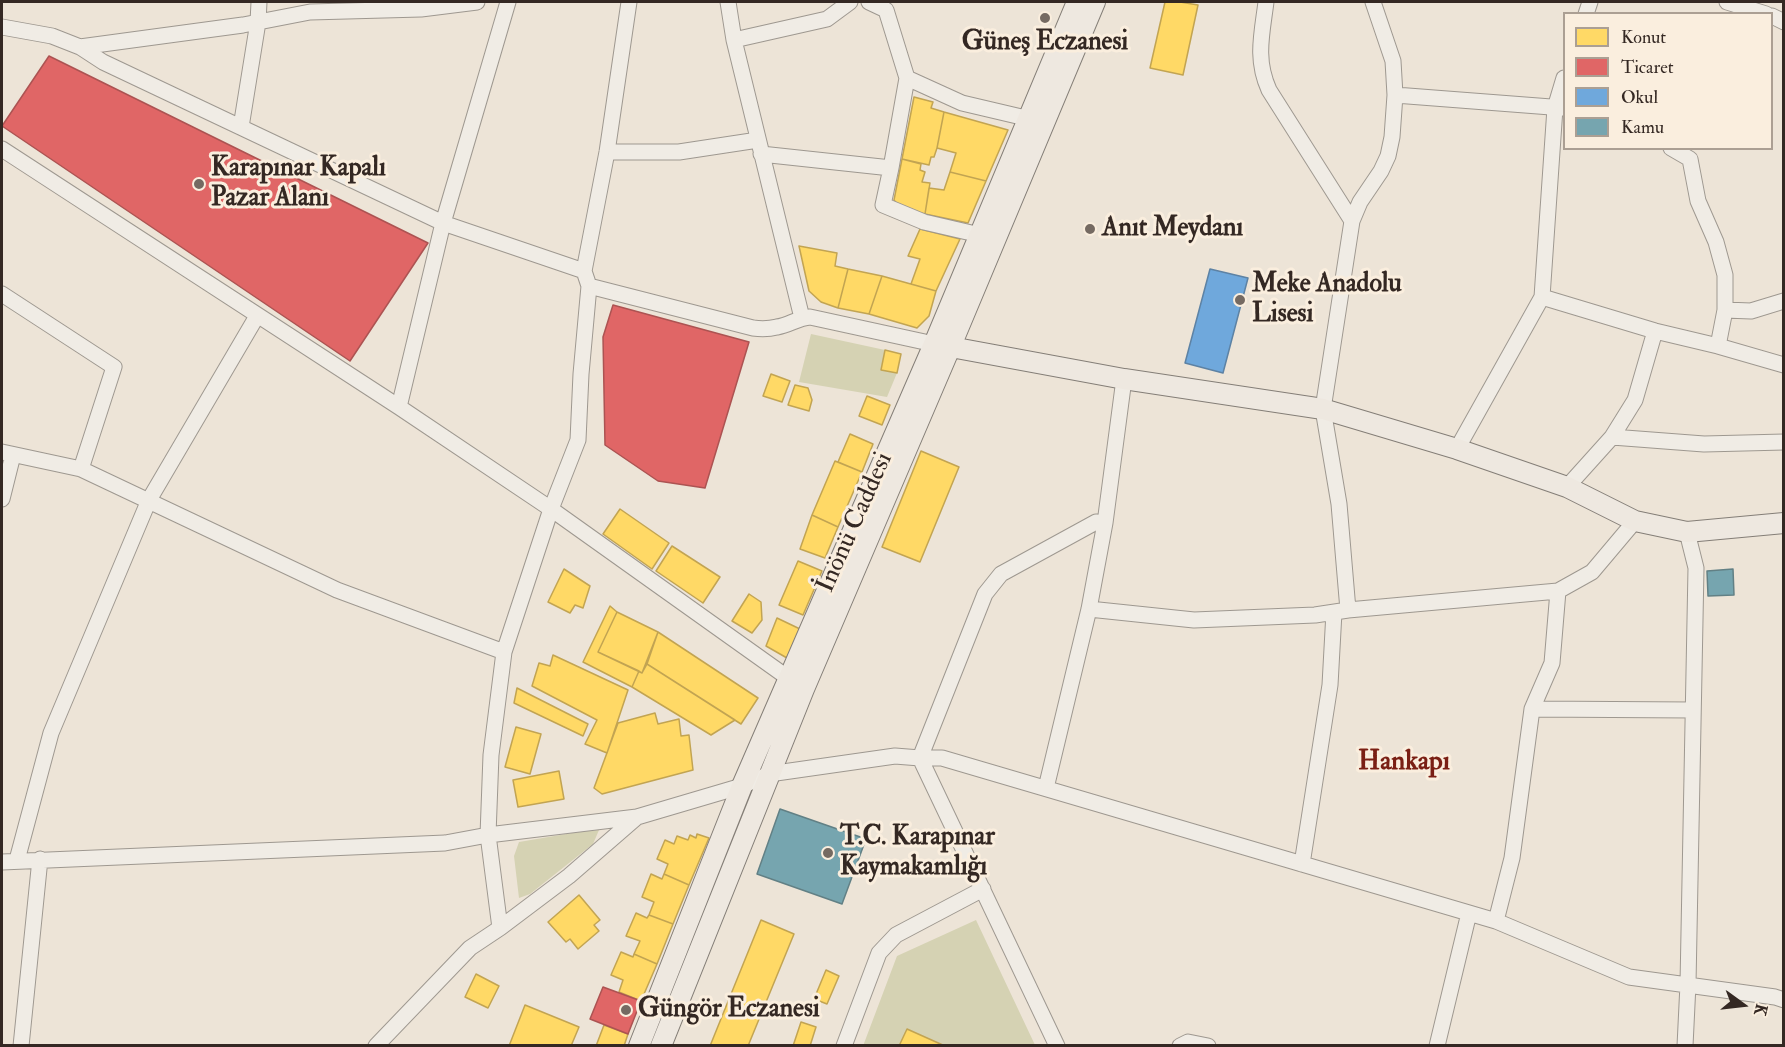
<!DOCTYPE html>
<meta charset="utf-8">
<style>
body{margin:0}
#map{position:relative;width:1785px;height:1047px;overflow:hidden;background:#ede4d7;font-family:"IM FELL Double Pica",serif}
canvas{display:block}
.frame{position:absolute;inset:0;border:3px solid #342823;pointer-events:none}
.legend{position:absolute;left:1563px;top:12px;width:210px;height:138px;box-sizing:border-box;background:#faeede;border:2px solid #ab9f93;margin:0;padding:8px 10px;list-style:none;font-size:18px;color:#342823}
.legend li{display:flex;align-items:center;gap:12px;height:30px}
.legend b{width:30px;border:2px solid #ab9f93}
.north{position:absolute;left:1713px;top:975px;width:60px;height:60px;-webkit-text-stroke:4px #faeede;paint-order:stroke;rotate:105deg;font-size:16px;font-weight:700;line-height:24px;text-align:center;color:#342823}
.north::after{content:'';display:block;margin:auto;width:21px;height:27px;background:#342823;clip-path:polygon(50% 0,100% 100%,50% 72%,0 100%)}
</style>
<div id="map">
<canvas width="1785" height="1047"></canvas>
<div class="frame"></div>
<ul class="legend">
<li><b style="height:16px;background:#ffd966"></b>Konut</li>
<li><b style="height:16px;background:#e06666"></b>Ticaret</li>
<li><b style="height:16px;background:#6fa8dc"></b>Okul</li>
<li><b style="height:16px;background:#76a5af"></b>Kamu</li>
</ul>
<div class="north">K</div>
</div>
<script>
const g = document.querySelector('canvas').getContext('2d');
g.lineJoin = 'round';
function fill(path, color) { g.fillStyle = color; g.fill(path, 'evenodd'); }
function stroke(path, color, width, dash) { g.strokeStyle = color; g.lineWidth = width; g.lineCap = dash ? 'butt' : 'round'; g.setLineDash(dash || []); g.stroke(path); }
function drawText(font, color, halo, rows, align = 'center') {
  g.font = font + ' "IM FELL Double Pica",serif'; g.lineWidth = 6; g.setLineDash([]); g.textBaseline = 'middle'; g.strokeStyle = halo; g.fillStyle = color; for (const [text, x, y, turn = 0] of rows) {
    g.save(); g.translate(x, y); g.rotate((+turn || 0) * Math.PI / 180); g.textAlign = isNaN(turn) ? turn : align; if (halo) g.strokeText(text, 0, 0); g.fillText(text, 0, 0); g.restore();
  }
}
fill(new Path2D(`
 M 811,334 L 885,350 L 881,369 L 897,373 L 887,397 L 799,382 Z
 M 599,830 L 593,844 L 530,894 L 519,898 L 514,856 L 519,842 L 578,832 Z
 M 976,920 L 1035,1045 L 863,1046 L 897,956 Z`), '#d5d2b3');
const homes = new Path2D(`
 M 1165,2 L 1180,2 L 1198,5 L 1183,75 L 1150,68 Z
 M 914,97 L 933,102 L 931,108 L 944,112 L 937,148 L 934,157 L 931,157 L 929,165 L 902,159 Z
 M 944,112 L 1008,130 L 986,181 L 950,172 L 956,153 L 937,148 Z
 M 902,159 L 921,164 L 920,170 L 925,172 L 922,182 L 930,183 L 925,214 L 901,209 L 894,200 Z
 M 950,172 L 986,181 L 968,223 L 925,214 L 929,188 L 944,190 Z
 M 920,229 L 960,239 L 936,291 L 911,284 L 920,259 L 908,256 Z
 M 799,246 L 837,253 L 835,266 L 848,269 L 838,308 L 821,302 L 809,291 Z
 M 848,269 L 882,276 L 869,314 L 838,308 Z
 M 882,276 L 936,291 L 929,316 L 917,328 L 869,314 Z
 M 885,350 L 901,354 L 897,373 L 881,370 Z
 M 771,374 L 790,381 L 782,402 L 763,396 Z
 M 795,385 L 808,388 L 812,400 L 809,411 L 788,405 Z
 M 867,396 L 890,405 L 882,425 L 859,416 Z
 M 850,434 L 873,444 L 862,472 L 838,462 Z
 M 921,451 L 959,467 L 920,562 L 882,547 Z
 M 835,461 L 862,472 L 838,527 L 812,515 Z
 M 620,509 L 669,543 L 652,569 L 603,534 Z
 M 812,515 L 838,527 L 825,558 L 800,549 Z
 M 672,546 L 720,577 L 703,603 L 656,571 Z
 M 798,561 L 822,571 L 803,615 L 779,605 Z
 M 564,569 L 590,586 L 583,608 L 575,605 L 570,613 L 548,602 Z
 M 749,594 L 761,602 L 762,620 L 752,633 L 732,621 Z
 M 610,606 L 617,612 L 598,652 L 639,671 L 632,687 L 583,662 Z
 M 617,612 L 658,632 L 642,673 L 598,652 Z
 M 777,618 L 800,629 L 787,658 L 766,646 Z
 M 658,632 L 758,698 L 741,724 L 647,664 Z
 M 553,655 L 628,690 L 607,753 L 585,744 L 597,720 L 532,686 L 539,663 L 550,666 Z
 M 647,664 L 735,720 L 711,735 L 632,687 L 639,671 L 642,673 Z
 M 517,688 L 588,724 L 583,736 L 514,703 Z
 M 655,713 L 658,724 L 679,719 L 681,736 L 689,735 L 693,770 L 602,794 L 594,788 L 618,723 Z
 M 516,727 L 541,734 L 530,774 L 505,767 Z
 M 559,771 L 564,799 L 518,807 L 513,780 Z
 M 697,834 L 709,838 L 689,885 L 664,874 L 668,864 L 657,859 L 665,840 L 674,844 L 677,836 L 688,840 L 690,835 L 696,838 Z
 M 651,874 L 662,879 L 664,874 L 689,885 L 673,924 L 649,915 L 654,902 L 642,897 Z
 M 579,895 L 600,920 L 594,925 L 599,931 L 578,949 L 570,939 L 566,942 L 548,922 Z
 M 636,913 L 647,918 L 649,915 L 673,924 L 657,964 L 634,954 L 640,941 L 626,936 Z
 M 761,920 L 794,934 L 748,1046 L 710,1046 Z
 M 621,952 L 633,957 L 634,954 L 657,964 L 641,1001 L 619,992 L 623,980 L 611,975 Z
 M 826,970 L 839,976 L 827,1004 L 814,999 Z
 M 476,974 L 499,986 L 488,1008 L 465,997 Z
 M 525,1005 L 579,1027 L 571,1046 L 509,1046 Z
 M 801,1022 L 816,1027 L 810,1046 L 793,1046 Z
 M 604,1025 L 628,1034 L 624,1046 L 596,1046 Z
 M 907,1029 L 945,1046 L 899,1046 Z`);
fill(homes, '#ffd966');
stroke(homes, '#c2a452', 1.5);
const shops = new Path2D(`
 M 49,56 L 428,243 L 350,361 L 2,126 Z
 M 613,305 L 749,342 L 705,488 L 658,481 L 605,445 L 603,337 Z
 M 603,987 L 641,1001 L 628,1034 L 590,1019 Z`);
fill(shops, '#e06666');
stroke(shops, '#ac5352', 1.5);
const schools = new Path2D(`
 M 1210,269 L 1248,278 L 1223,373 L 1185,363 Z`);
fill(schools, '#6fa8dc');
stroke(schools, '#5d82a4', 1.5);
const public = new Path2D(`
 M 1733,569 L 1734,595 L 1708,596 L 1707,571 Z
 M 780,809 L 866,839 L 842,904 L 757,874 Z`);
fill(public, '#76a5af');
stroke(public, '#628085', 1.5);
const minor = new Path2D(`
 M 728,2 L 734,40 L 802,318
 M 869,2 L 886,10 L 907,78 L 962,103 L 1030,119
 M 1266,2 C 1262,34 1255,59 1269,90 L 1352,221 L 1323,409 L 1339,504 L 1348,610
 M 1727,2 L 1766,14
 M 1586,14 L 1590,2
 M 1772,16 L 1784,22
 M 2,27 L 52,36 L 80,47 L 103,62 L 443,223 L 584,271 L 589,286 L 753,328 C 761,329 769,329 777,327 C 789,325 798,318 810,317 L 934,344
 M 734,40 L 827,19 L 850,2
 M 80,47 L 243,25 L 310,12 L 421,9 L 477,2
 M 1395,95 L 1564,108
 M 241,127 L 258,22 L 259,2
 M 1671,148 L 1690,159 L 1698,201 L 1716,242 L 1725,275 L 1725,310 L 1718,346
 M 2,149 L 399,407 L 551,509 L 798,685
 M 607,152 L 679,152 L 758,140
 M 761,154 L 891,168 L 883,205 L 924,222 L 980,235
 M 891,168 L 907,78
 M 1352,221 L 1360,202 L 1381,171 L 1388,156 L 1392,137 L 1395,95 L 1393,61 L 1373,2
 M 584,271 L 607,152 L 629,2
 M 2,294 L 114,367 L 81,469
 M 1542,297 L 1655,331 L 1718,346 L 1784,365
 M 1725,310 L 1751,311 L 1784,301
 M 399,407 L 443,223 L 508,2
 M 1612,437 L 1704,444 L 1784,442
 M 1457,449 L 1542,297 L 1555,108 L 1564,78
 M 2,452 L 81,469 L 337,590 L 504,652
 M 1567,487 L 1612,437 L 1635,400 L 1655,331
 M 2,499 L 13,455
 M 1089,609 L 1194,620 L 1315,615 L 1348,610 L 1558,591 L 1592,572 L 1635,521
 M 1532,709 L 1693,710
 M 1046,788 L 1089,609 L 1105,523
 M 17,860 L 51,733 L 149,500 L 257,316
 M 2,862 L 445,843 L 488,835 L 637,817 L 742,786 L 769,774 L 895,756 L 920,758 L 942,758 L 1496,921 L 1629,977 L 1775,997 L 1784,1000
 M 1302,864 L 1330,685 L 1334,612
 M 1496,921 L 1512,858 L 1532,709 L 1552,663 L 1558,591
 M 500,928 L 488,835 L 491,755 L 504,652 L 551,509 L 578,440 L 581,374 L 589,286
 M 21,1046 L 40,859
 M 376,1046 L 470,948 L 500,928 L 569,876 L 637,817
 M 844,1046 L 879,953 L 896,935 L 983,889
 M 1057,1046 L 920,758 L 985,594 L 1001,574 L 1096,522 L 1105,523 L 1124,379
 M 1180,1046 L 1188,1042 L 1208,1046
 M 1437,1046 L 1469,913
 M 1685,1046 L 1688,984 L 1696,568 L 1687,532`);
const major = new Path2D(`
 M 940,345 L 1124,379 L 1323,409 L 1457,449 L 1567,487 L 1635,521 L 1687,532 L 1784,523
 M 639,1046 L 742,786 L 934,344 L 1077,2
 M 661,1046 L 804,689 L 950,348 L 1095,2`);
stroke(minor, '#9e9890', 17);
stroke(major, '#847e77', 22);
stroke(minor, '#f0ece5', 15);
stroke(major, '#eee8e0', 20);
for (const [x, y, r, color] of [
 [1045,18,6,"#756a62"],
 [199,184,6,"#756a62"],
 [1090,229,6,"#756a62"],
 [1240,300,6,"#756a62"],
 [828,853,6,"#756a62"],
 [626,1010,6,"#756a62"]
]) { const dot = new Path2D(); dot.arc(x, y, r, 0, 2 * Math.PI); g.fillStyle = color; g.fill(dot); stroke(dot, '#faeede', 2); }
drawText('bold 26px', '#342823', '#faeede', [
 ["Güneş Eczanesi",1045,43,"center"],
 ["Karapınar Kapalı",211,169],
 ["Pazar Alanı",211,199],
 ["Anıt Meydanı",1102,229],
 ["Meke Anadolu",1252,285],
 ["Lisesi",1252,315],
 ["T.C. Karapınar",840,838],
 ["Kaymakamlığı",840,868],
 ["Güngör Eczanesi",638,1010]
], 'left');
drawText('26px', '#342823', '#faeede', [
 ["İnönü Caddesi",856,523,-66]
]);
drawText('bold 27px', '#7a1f14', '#faeede', [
 ["Hankapı",1404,763]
]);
</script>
